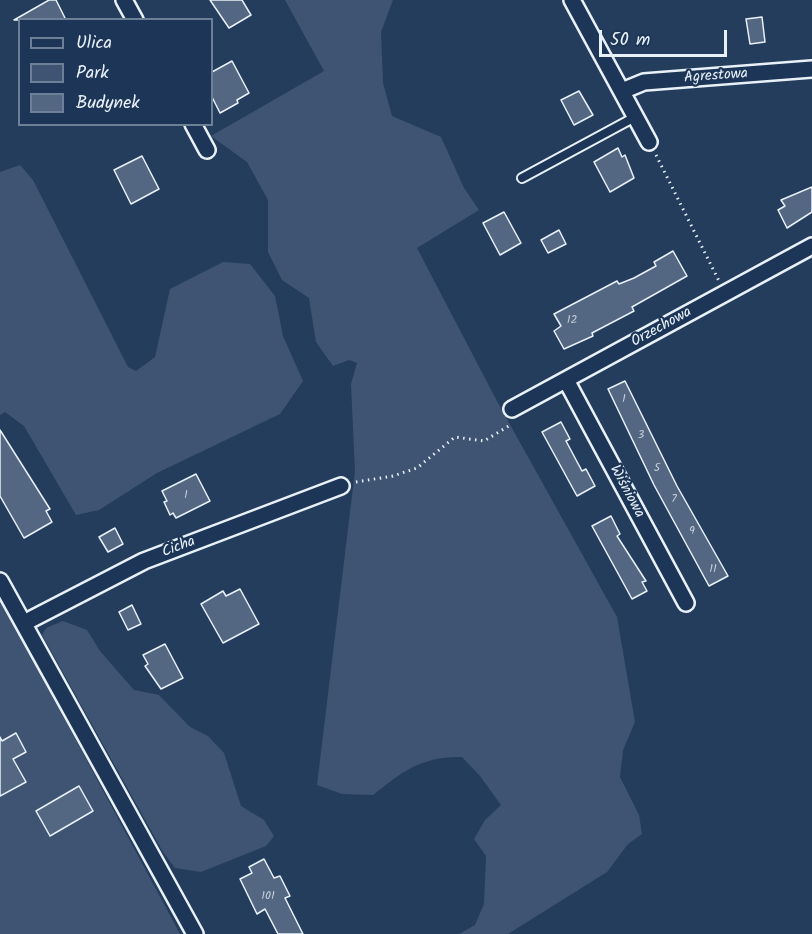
<!DOCTYPE html>
<meta charset="utf-8">
<style>
body{margin:0}
#map{position:relative;width:812px;height:934px;overflow:hidden;background:#253d5d;font-family:Kalam,sans-serif}
canvas{display:block}
.legend{position:absolute;left:18px;top:18px;width:195px;height:108px;box-sizing:border-box;background:#1d3557;border:2px solid #6e8097;margin:0;padding:8px 10px;list-style:none;font-size:18px;color:#e8f1f8}
.legend li{display:flex;align-items:center;gap:12px;height:30px}
.legend b{width:30px;border:2px solid #6e8097}
.scale{position:absolute;left:599px;top:30px;width:128px;height:27px;box-sizing:border-box;border:3px solid #e8f1f8;border-top:0;padding-left:8px;font-size:18px;line-height:21px;white-space:nowrap;color:#e8f1f8;-webkit-text-stroke:4px #1d3557;paint-order:stroke}
</style>
<div id="map">
<canvas width="812" height="934"></canvas>
<ul class="legend">
<li><b style="height:8px;background:#1d3557"></b>Ulica</li>
<li><b style="height:16px;background:#3e5472"></b>Park</li>
<li><b style="height:16px;background:#536782"></b>Budynek</li>
</ul>
<div class="scale">50 m</div>
</div>
<script>
const g = document.querySelector('canvas').getContext('2d');
g.lineJoin = 'round';
function fill(path, color) { g.fillStyle = color; g.fill(path, 'evenodd'); }
function stroke(path, color, width, dash) { g.strokeStyle = color; g.lineWidth = width; g.lineCap = dash ? 'butt' : 'round'; g.setLineDash(dash || []); g.stroke(path); }
function drawText(font, color, halo, rows, align = 'center') {
  g.font = font + ' Kalam,sans-serif'; g.lineWidth = 4.5; g.setLineDash([]); g.textBaseline = 'middle'; g.strokeStyle = halo; g.fillStyle = color; for (const [text, x, y, turn = 0] of rows) {
    g.save(); g.translate(x, y); g.rotate((+turn || 0) * Math.PI / 180); g.textAlign = isNaN(turn) ? turn : align; if (halo) g.strokeText(text, 0, 0); g.fillText(text, 0, 0); g.restore();
  }
}
fill(new Path2D(`
 M 285,0 L 393,0 L 381,32 L 383,83 L 392,116 L 441,137 L 464,188 L 479,210 L 417,248 L 498,403 L 617,617 L 635,722 L 623,750 L 620,777 L 639,815 L 642,834 L 628,844 L 607,872 L 508,934 L 459,934 L 475,925 L 484,904 L 486,856 L 474,839 L 485,820 L 501,805 L 480,776 L 462,757 C 422,756 403,771 373,795 L 342,794 L 317,785 L 355,471 L 351,384 L 357,363 L 349,360 L 333,366 L 316,342 L 309,298 L 282,280 L 268,252 L 268,200 L 247,162 L 211,136 L 324,71 Z
 M 20,165 L 33,180 L 128,367 L 136,371 L 155,357 L 170,289 L 223,262 L 250,264 L 275,296 L 283,336 L 303,381 L 280,414 L 157,473 L 99,510 L 76,515 L 24,426 L 5,412 L 0,415 L 0,172 Z
 M 0,600 L 12,621 L 180,934 L 0,934 Z
 M 63,621 L 87,630 L 100,651 L 134,690 L 159,695 L 190,727 L 208,736 L 224,753 L 241,806 L 264,820 L 274,836 L 266,846 L 201,872 L 175,868 L 163,852 L 42,635 L 46,628 Z`), '#3e5472');
const building = new Path2D(`
 M 49,0 L 56,0 L 66,20 L 14,20 Z
 M 210,0 L 242,0 L 251,15 L 229,28 Z
 M 762,17 L 765,42 L 750,44 L 746,19 Z
 M 232,61 L 249,93 L 237,100 L 238,103 L 220,113 L 212,97 L 212,72 Z
 M 579,91 L 593,115 L 574,125 L 561,100 Z
 M 618,148 L 622,157 L 625,155 L 634,178 L 610,192 L 594,162 Z
 M 142,156 L 159,189 L 131,204 L 114,170 Z
 M 812,187 L 812,212 L 787,228 L 778,210 L 785,206 L 781,200 Z
 M 504,212 L 521,243 L 500,255 L 483,223 Z
 M 559,230 L 566,244 L 548,253 L 541,240 Z
 M 673,251 L 687,276 L 632,307 L 634,311 L 592,333 L 593,336 L 564,349 L 554,331 L 561,326 L 554,314 L 617,281 L 619,284 L 634,278 L 656,266 L 654,262 Z
 M 625,381 L 677,486 L 728,576 L 709,586 L 654,485 L 608,389 Z
 M 561,422 L 570,439 L 566,441 L 582,471 L 586,469 L 595,486 L 577,496 L 542,432 Z
 M 0,430 L 50,509 L 46,511 L 52,522 L 24,538 L 0,496 Z
 M 196,474 L 210,501 L 176,518 L 173,513 L 170,515 L 164,502 L 167,501 L 162,491 Z
 M 611,516 L 620,534 L 617,536 L 646,581 L 642,582 L 647,591 L 632,599 L 592,526 Z
 M 115,528 L 123,544 L 108,552 L 99,537 Z
 M 240,589 L 259,624 L 223,643 L 201,604 L 223,591 L 226,596 Z
 M 132,605 L 141,624 L 128,630 L 119,612 Z
 M 165,644 L 183,678 L 161,689 L 145,666 L 148,664 L 143,655 Z
 M 16,733 L 26,752 L 13,759 L 26,782 L 0,796 L 0,737 L 2,741 Z
 M 79,786 L 93,811 L 50,836 L 36,811 Z
 M 264,859 L 274,878 L 280,876 L 290,896 L 285,898 L 303,934 L 278,934 L 265,909 L 257,914 L 240,879 L 252,873 L 249,867 Z`);
fill(building, '#536782');
stroke(building, '#e8f1f8', 1.5);
const lane = new Path2D(`
 M 522,178 L 635,117`);
const street = new Path2D(`
 M 124,0 L 135,20
 M 572,0 L 649,142
 M 622,91 L 644,82 L 812,69
 M 193,124 L 207,150
 M 566,380 L 686,603
 M 512,409 L 812,246
 M 0,581 L 195,934
 M 24,623 L 144,561 L 341,486`);
stroke(lane, '#e8f1f8', 12);
stroke(street, '#e8f1f8', 20);
stroke(new Path2D(`
 M 656,155 L 719,281
 M 356,482 L 393,476 L 417,468 L 455,437 L 484,441 L 512,424`), '#e8f1f8', 3, [1.5, 4.5]);
stroke(lane, '#1d3557', 8);
stroke(street, '#1d3557', 15);
drawText('12px', '#c3ceda', null, [
 ["12",572,321],
 ["1",624,400],
 ["3",641,436],
 ["5",657,469],
 ["1",186,496],
 ["7",674,500],
 ["9",692,532],
 ["11",713,570],
 ["101",268,897]
]);
drawText('15px', '#e8f1f8', '#1d3557', [
 ["Agrestowa",716,77,-4],
 ["Orzechowa",662,328,-29],
 ["Wiśniowa",626,492,62],
 ["Cicha",179,548,-21]
]);
</script>
